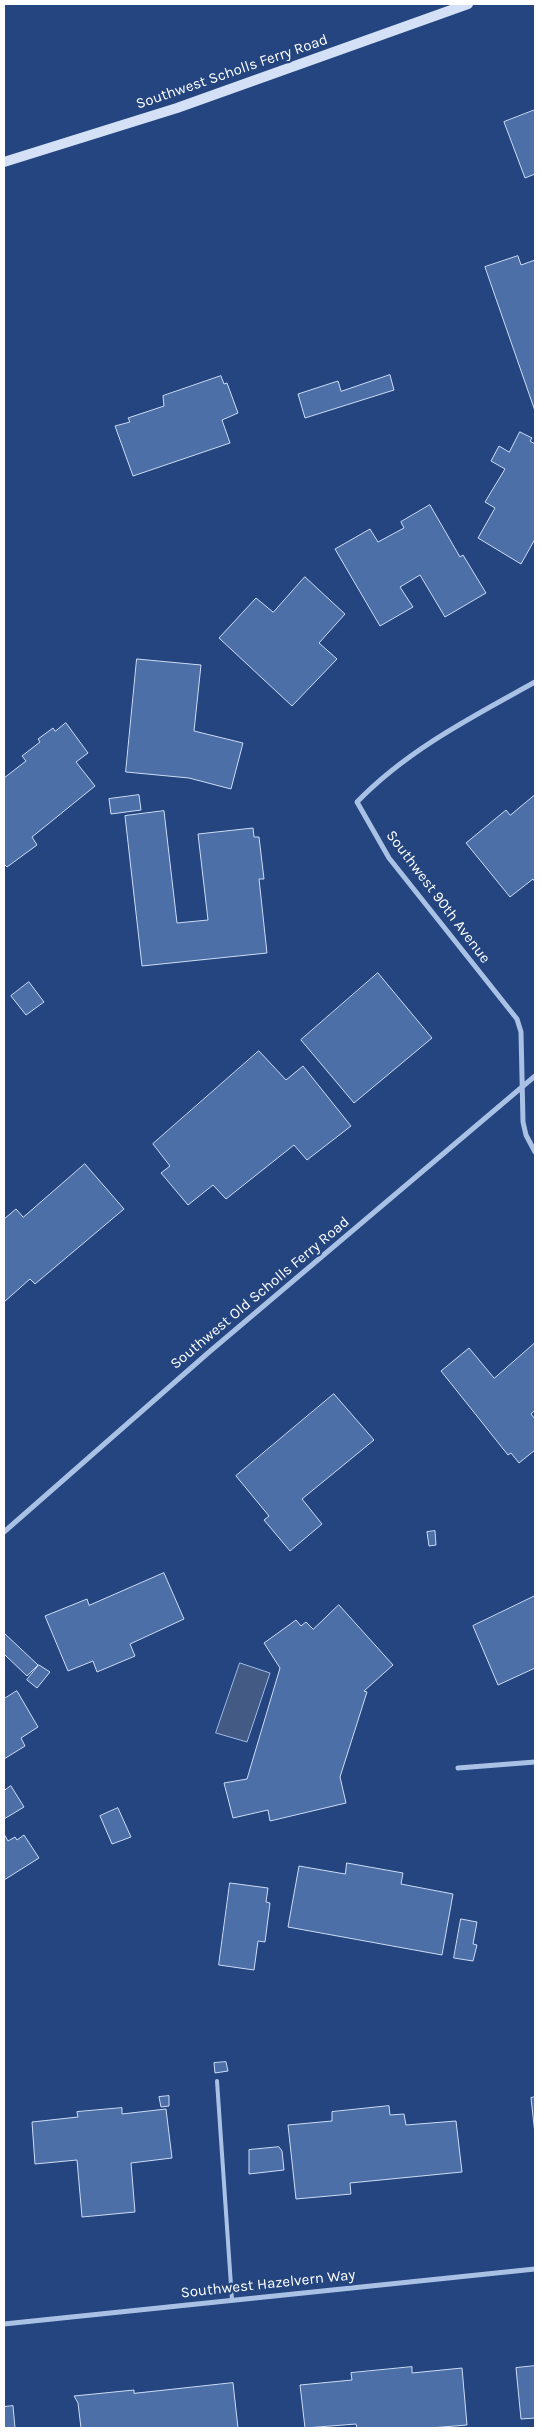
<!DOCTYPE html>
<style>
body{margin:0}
#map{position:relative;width:539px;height:2432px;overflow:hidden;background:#24457f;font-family:Karla,sans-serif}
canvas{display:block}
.frame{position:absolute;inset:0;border:5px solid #fff;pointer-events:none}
</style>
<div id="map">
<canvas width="539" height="2432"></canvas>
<div class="frame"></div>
</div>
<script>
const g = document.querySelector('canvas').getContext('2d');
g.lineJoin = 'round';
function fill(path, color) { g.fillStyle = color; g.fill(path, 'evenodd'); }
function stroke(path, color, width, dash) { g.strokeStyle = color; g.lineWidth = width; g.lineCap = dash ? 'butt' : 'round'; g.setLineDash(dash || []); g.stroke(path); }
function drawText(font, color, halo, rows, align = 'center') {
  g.font = font + ' Karla,sans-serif'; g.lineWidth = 4.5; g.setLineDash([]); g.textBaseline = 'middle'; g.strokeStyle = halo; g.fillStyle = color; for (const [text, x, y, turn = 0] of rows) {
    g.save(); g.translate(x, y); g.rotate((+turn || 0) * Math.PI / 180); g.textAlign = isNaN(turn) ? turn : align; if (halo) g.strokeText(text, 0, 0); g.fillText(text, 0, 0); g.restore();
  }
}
const water = new Path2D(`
 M 240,1663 L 270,1673 L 247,1742 L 216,1733 Z`);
fill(water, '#425a84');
stroke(water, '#9ebbe7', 1);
const building = new Path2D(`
 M 535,110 L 535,174 L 525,178 L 504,122 Z
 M 518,256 L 521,265 L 535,260 L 535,411 L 485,267 Z
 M 390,375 L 394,390 L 305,418 L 298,394 L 338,381 L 341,391 Z
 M 221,376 L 224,384 L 227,383 L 238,413 L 222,420 L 230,443 L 133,476 L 115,426 L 130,422 L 128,418 L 164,406 L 163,396 Z
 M 520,432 L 532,438 L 530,441 L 535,444 L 535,539 L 521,564 L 478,538 L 495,508 L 485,502 L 505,469 L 491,461 L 499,446 L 509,452 Z
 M 430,505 L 460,557 L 463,555 L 486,593 L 445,617 L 420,575 L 400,587 L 413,607 L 380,626 L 335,549 L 370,529 L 378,542 L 404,528 L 401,522 Z
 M 305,577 L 345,614 L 319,643 L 337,659 L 292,706 L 219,638 L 256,598 L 273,612 Z
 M 137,659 L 201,665 L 194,731 L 243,743 L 231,789 L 189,778 L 126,772 Z
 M 66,723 L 88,753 L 76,762 L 95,786 L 32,837 L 37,845 L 7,867 L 4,864 L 4,778 L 26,761 L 22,756 L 40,742 L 38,739 L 53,728 L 55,731 Z
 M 139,795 L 141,810 L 111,814 L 109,799 Z
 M 535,795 L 535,882 L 533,879 L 510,897 L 466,843 L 506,810 L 510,815 Z
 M 164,811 L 177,923 L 208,920 L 198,834 L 253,828 L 254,837 L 259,837 L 264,879 L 259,879 L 267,953 L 142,966 L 125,816 Z
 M 378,973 L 432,1038 L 354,1103 L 301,1040 Z
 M 29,982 L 44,1002 L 26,1015 L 11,996 Z
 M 259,1051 L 286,1080 L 303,1066 L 351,1126 L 307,1160 L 294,1145 L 226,1199 L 213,1185 L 188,1205 L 161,1173 L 170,1166 L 153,1144 Z
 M 85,1164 L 124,1209 L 35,1284 L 30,1279 L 4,1302 L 4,1219 L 16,1209 L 23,1217 Z
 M 535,1343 L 535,1410 L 531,1414 L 535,1419 L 535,1450 L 519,1463 L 511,1453 L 508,1455 L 441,1371 L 469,1348 L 494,1378 Z
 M 334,1394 L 374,1440 L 302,1499 L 322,1524 L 290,1551 L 264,1520 L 269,1516 L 236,1476 Z
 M 435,1531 L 436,1545 L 429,1546 L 427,1532 Z
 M 164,1573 L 184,1619 L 130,1644 L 135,1656 L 97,1672 L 93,1661 L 68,1671 L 45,1616 L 87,1599 L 89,1605 Z
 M 535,1596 L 535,1668 L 498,1685 L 473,1626 Z
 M 339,1605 L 393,1665 L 364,1691 L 367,1692 L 340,1777 L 346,1803 L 270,1821 L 268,1810 L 233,1818 L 224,1783 L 247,1779 L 280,1668 L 264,1643 L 296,1620 L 301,1626 L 306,1622 L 313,1629 Z
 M 4,1633 L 38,1665 L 27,1676 L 4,1654 Z
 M 39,1665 L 50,1672 L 37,1688 L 27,1680 Z
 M 17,1691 L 38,1727 L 21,1738 L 25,1746 L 4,1759 L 4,1699 Z
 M 11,1786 L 24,1807 L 4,1819 L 4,1791 Z
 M 118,1808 L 131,1837 L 112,1844 L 100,1816 Z
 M 4,1834 L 8,1841 L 15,1837 L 17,1840 L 24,1835 L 39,1858 L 4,1880 Z
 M 347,1863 L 403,1873 L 401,1884 L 453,1894 L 442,1955 L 288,1927 L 299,1866 L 345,1874 Z
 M 230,1883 L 268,1888 L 266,1902 L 270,1903 L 265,1942 L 258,1941 L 254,1970 L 219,1965 Z
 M 461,1919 L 477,1922 L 473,1944 L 477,1945 L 473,1961 L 454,1958 Z
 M 226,2062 L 228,2071 L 215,2073 L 214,2063 Z
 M 169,2096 L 169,2106 L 161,2107 L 159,2097 Z
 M 535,2097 L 535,2134 L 531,2098 Z
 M 389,2106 L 390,2115 L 404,2114 L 406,2125 L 456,2121 L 462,2172 L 350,2183 L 351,2194 L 296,2199 L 288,2125 L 332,2121 L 332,2112 Z
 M 122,2108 L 122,2114 L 166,2109 L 172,2158 L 131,2163 L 135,2212 L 82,2217 L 77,2160 L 35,2164 L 32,2122 L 78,2117 L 77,2112 Z
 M 279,2147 L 282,2151 L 284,2170 L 249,2174 L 249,2150 Z
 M 535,2366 L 535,2418 L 521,2419 L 516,2368 Z
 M 412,2367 L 412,2373 L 462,2368 L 467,2425 L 430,2428 L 357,2428 L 356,2424 L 305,2428 L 300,2385 L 352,2380 L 351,2373 Z
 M 233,2383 L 238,2428 L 81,2428 L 78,2403 L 74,2396 L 134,2390 L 134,2393 Z
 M 13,2406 L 15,2428 L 4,2428 L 4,2407 Z`);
fill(building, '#4c6fa8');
stroke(building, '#cddcf5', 1);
stroke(new Path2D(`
 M 217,2081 L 232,2300`), '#aac1e6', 4);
stroke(new Path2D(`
 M 535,682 C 472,717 407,750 357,802 L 389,858 L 517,1019 L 521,1032 L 523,1122 L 526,1135 L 535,1152
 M 4,1532 L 208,1353 L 535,1076
 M 458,1768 L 535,1762
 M 4,2324 L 535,2269`), '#aac1e6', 5);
stroke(new Path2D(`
 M 4,162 L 177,108 L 468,4`), '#d3e0f5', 10);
drawText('15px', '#fff', '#24457f', [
 ["Southwest Scholls Ferry Road",232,72,-19],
 ["Southwest 90th Avenue",438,897,53],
 ["Southwest Old Scholls Ferry Road",260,1293,-40],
 ["Southwest Hazelvern Way",268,2284,-6]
]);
</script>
